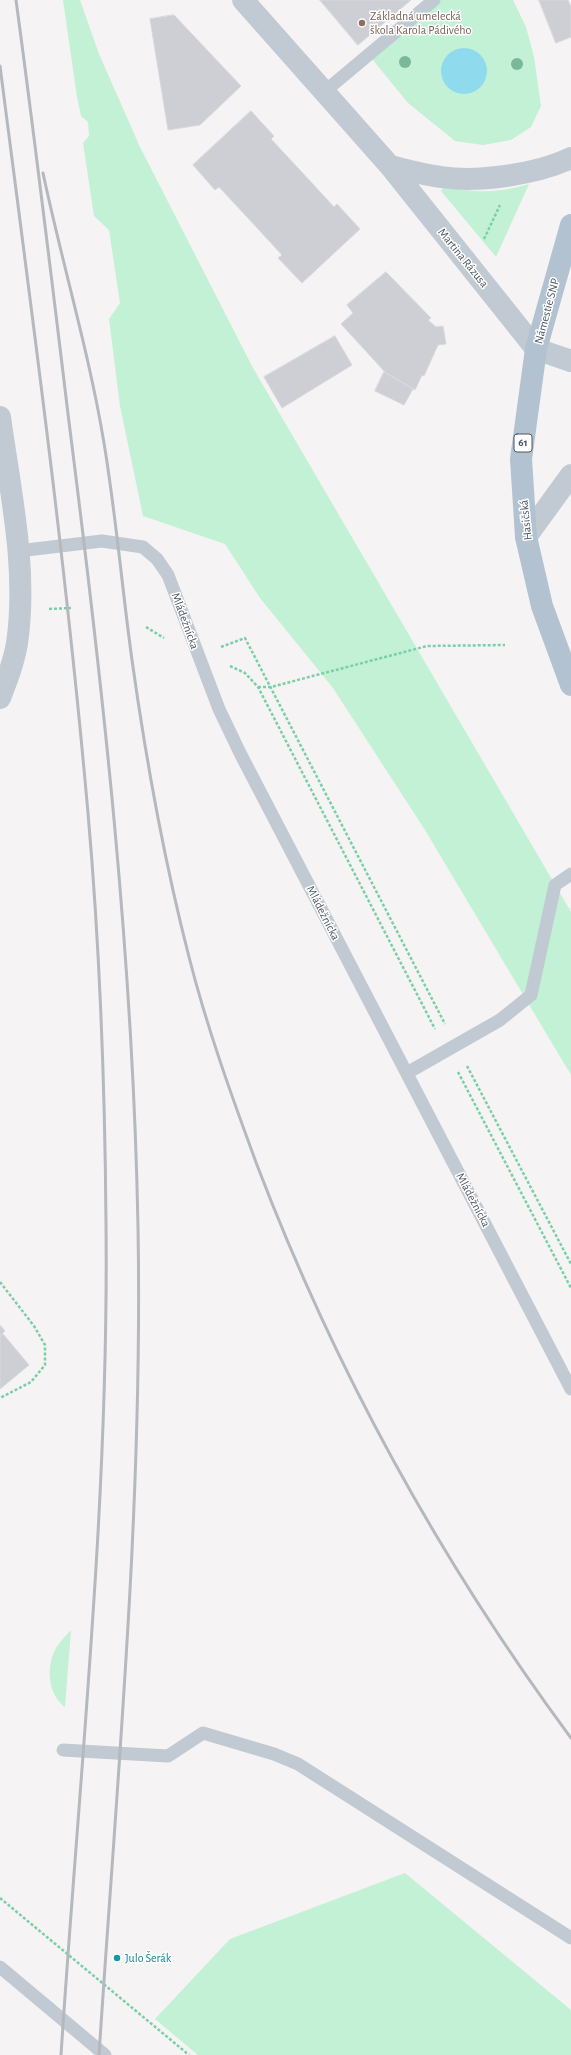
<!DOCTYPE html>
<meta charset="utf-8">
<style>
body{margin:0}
canvas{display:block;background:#f5f3f3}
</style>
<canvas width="571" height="2055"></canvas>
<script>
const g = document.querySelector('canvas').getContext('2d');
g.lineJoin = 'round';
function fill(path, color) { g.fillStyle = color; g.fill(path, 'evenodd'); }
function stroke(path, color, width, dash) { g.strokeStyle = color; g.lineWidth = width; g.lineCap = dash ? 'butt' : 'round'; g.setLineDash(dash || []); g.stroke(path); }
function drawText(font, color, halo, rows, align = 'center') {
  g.font = font + ' "Alegreya Sans",sans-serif'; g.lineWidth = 3; g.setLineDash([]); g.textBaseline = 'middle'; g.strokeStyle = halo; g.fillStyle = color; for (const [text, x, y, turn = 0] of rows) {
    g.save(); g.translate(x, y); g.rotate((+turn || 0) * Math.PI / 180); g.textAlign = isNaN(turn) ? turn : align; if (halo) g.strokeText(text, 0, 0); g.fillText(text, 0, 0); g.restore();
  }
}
fill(new Path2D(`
 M 63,0 L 80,0 L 99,54 L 140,147 L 253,368 L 571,912 L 571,1075 L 425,830 L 333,688 L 260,598 L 225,544 L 143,516 L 120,406 L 109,319 L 120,303 L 109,230 L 94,216 L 83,143 L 89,136 L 88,122 L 81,116 L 77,97 Z
 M 434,0 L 513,0 L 526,27 L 534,57 L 541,106 L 531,127 L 511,140 L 483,145 L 455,141 L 408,103 L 368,54 Z
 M 529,184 L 496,257 L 441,191 L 444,185 C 476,194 497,193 529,184 Z
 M 71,1630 L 65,1707 C 48,1695 46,1668 55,1650 C 58,1643 66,1636 71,1630 Z
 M 405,1873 L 571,2010 L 571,2055 L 198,2055 L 155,2019 L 230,1939 Z`), '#c3f1d5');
fill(new Path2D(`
 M441 71a23 23 0 1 1 46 0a23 23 0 1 1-46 0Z`), '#90daee');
const building = new Path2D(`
 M 320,0 L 411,0 L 358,45 Z
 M 539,0 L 568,0 L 571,7 L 571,37 L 556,43 Z
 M 174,15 L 241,86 L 200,125 L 168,130 L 150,19 Z
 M 251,111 L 274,136 L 271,139 L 298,168 L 334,207 L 337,204 L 360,229 L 302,283 L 278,258 L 282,255 L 247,217 L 219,187 L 215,190 L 193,165 Z
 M 386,272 L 431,318 L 428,320 L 436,327 L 443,326 L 446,344 L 438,345 L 424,376 L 422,375 L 415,390 L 385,372 L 341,324 L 353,313 L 347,305 Z
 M 335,336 L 352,365 L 282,408 L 264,377 Z
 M 384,372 L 413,389 L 404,405 L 375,391 Z
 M 0,1325 L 5,1331 L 0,1336 Z
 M 3,1334 L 29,1365 L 0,1389 L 0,1336 Z`);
fill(building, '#cdcfd5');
stroke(building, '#d7d9de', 1);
stroke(new Path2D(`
 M 484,239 L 500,205
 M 49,609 L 71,608
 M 146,627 L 164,638
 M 221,647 L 245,638 L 445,1024
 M 230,666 L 245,673 L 258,687 L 435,1029
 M 258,687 L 271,687 L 427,646 L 505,645
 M 467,1066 L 571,1264
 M 458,1072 L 571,1288
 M 0,1282 L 34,1326 L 45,1345 L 45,1365 L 31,1382 L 0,1398
 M 0,1898 L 189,2055`), '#7ad0a6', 2.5, [3, 2]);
stroke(new Path2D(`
 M 324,92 L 434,0
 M 18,551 L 102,541 L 143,547 L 157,559 L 168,575 L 219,709 L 240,753 L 571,1389
 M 407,1073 L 500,1020 L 531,995 L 555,885 L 571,874
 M 63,1750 L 168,1756 L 203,1733 L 274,1754 L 298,1764 L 571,1938
 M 0,1967 L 105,2055`), '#c1cad2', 13);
stroke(new Path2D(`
 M 243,0 L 390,166 L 536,349 L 571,361
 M 390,166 C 407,170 424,175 441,177 C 478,183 538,174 571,158
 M 0,417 C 10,491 28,568 17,643 C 14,662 7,680 0,698
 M 526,537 L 571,475`), '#c1cad2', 22);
stroke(new Path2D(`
 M 571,225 L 536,349 L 521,459 L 526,537 L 542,606 L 571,685`), '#b3c2d1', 22);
stroke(new Path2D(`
 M 16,0 C 35,140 52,281 69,422 C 103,689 133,957 138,1227 C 143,1504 117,1779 99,2055
 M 0,66 C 32,315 66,563 88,813 C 100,950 105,1087 106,1224 C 109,1502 79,1778 61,2055
 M 43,173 C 62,263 89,352 104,443 C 116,515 122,588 132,660 C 146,760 164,860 189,957 C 207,1028 232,1097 257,1165 C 336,1372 440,1561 571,1738`), '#b5b8bd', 3);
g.fillStyle = '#7bb799';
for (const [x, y] of [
 [405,62],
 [517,64]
]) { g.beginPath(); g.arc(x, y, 6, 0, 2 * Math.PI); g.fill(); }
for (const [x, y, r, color] of [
 [362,23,4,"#8d6e63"],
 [117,1958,4,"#0f9aa8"]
]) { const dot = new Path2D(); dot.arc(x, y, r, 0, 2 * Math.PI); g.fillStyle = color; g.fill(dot); stroke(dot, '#fff', 1.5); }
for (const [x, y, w] of [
 [523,443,18]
]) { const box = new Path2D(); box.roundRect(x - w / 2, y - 9, w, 18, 3); g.fillStyle = '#fff'; g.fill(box); stroke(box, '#4a5661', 1); }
drawText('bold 11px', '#4a5661', null, [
 ["61",523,443]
]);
drawText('12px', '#785e54', '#fff', [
 ["Základná umelecká",370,16],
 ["škola Karola Pádivého",370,30]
], 'left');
drawText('12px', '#4a5661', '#fff', [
 ["Martina Rázusa",463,258,51],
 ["Námestie SNP",547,311,-75],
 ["Hasičská",526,520,-96],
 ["Mládežnícka",185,621,70],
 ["Mládežnícka",323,913,63],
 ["Mládežnícka",473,1200,62]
]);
drawText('12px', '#0d838f', '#fff', [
 ["Julo Šerák",125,1958]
], 'left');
</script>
